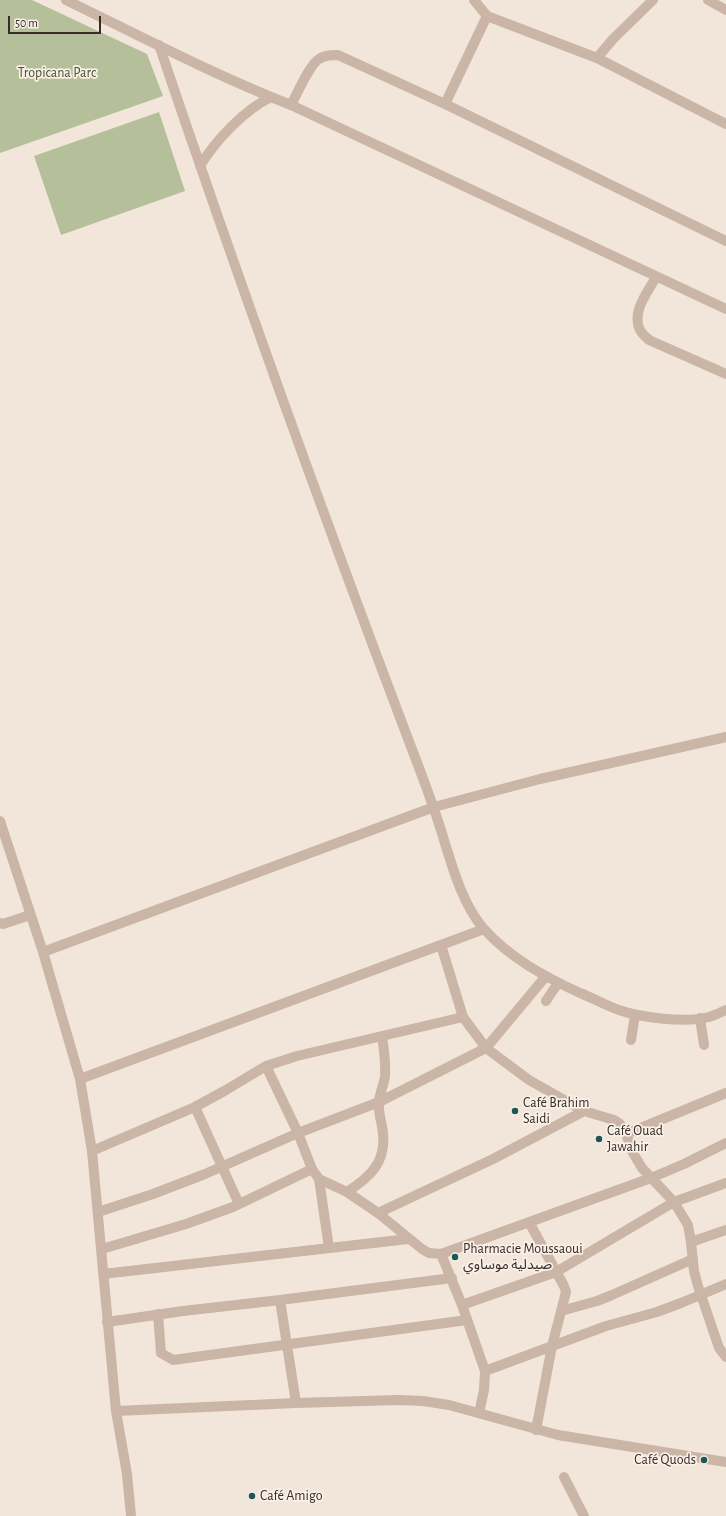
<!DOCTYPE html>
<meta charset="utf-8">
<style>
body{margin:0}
#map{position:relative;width:726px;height:1516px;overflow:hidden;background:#f2e6db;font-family:"Alegreya Sans",sans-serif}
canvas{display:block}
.scale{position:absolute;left:8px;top:16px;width:93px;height:18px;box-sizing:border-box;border:2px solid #362c28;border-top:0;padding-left:5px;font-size:12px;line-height:14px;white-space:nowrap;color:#362c28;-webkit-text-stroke:3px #f9f0e7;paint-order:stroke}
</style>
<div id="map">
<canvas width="726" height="1516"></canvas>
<div class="scale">50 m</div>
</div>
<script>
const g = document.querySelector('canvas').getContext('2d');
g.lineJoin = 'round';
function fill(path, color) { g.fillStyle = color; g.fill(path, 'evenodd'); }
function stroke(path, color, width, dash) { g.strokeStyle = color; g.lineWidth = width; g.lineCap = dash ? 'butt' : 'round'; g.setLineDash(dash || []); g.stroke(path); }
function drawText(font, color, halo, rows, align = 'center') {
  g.font = font + ' "Alegreya Sans","Noto Sans Arabic",sans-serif'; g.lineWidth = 3.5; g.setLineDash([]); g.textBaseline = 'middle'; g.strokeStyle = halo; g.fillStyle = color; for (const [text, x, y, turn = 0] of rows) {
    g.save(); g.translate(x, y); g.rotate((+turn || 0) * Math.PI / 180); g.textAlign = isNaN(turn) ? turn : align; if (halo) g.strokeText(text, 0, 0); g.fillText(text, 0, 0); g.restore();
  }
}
fill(new Path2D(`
 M 0,0 L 32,0 L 147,54 L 163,96 L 0,153 Z
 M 159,112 L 185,191 L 61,235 L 34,156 Z`), '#b5c09b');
stroke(new Path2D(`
 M 66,0 C 140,36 214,75 291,105 L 726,309
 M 708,0 L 726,10
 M 487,16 L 597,58 L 726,124
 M 159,45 C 238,279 322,512 410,744 C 419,768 429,793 437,818 C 449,853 459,901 484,929 C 510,958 545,977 580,993 C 593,998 605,1005 619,1010 C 642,1018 685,1023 709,1017 C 715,1015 720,1013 726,1010
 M 597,58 L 613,39 L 653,0
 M 445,104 L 487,16 L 474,0
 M 291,105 C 297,94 310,64 319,59 C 325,55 331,55 338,55 L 445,104 L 726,241
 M 200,166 C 215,141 244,110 271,97
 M 656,277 C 648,292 631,312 640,330 C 642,334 646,337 649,340 L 726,374
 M 0,821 L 43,952 L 80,1079 L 92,1151 L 116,1411 L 127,1474 L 131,1516
 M 0,923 L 3,924 L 30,915
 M 441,945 L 463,1017 L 486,1048 L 529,1080 L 584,1111 L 614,1120 L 620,1124 L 626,1134 L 633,1153 L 642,1168 L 674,1202 L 688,1225 L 691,1242 L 694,1271 L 698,1286 L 719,1348 L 726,1357
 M 43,952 L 434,807 L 540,779 L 726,737
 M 546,1001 L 558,983
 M 463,1017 L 297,1056 L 266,1066 L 298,1133 L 312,1169 L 319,1179 L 347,1192 L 378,1213 L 422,1249 L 429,1253 L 441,1254 L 651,1178 L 684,1164 L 726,1143
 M 700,1018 L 704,1045
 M 631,1040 L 635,1015
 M 80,1079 L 484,929
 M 195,1107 L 239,1204
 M 626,1134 L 726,1093
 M 92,1151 L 195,1107 L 226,1090 L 266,1066
 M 319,1179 L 329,1248
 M 347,1192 C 370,1177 386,1163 383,1133 C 382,1123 378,1113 379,1103 C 379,1094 384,1085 385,1076 C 386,1063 384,1049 382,1036
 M 98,1212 L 153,1194 L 205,1174 L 298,1133 L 379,1102 L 486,1048 L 546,976
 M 378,1213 L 493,1159 L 584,1111
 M 529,1222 L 564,1286 L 566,1292 L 552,1346 L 536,1430
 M 691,1242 L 726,1230
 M 102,1249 L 186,1224 L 233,1207 L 312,1169
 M 441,1254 L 462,1305 L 485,1371 L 484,1390 L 479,1413
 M 103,1274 L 408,1239
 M 280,1300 L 296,1403
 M 462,1305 L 556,1272 L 674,1202 L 726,1183
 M 561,1311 L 597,1301 L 612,1295 L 693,1259
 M 158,1314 L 161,1353 L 173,1360 L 467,1320
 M 107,1322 L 183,1311 L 280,1300 L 452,1278
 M 485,1371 L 606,1326 L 657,1312 L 681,1303 L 726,1284
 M 116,1411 L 296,1403 L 398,1400 L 423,1401 L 449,1405 L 558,1435 L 726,1462
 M 564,1477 L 584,1516`), '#cab5a7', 10);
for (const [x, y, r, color] of [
 [515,1111,4,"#1d5657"],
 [599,1139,4,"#1d5657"],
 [455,1257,4,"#1d5657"],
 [704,1460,4,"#1d5657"],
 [252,1496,4,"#1d5657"]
]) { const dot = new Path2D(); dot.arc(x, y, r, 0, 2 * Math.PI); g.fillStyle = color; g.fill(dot); stroke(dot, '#f9f0e7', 1.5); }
drawText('14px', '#47542c', '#f9f0e7', [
 ["Tropicana Parc",57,73]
]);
drawText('14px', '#362c28', '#f9f0e7', [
 ["Café Brahim",523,1103],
 ["Saidi",523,1119],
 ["Café Ouad",607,1131],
 ["Jawahir",607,1147],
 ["Pharmacie Moussaoui",463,1249],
 ["صيدلية موساوي",463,1265],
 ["Café Quods",696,1460,"right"],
 ["Café Amigo",260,1496]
], 'left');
</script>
